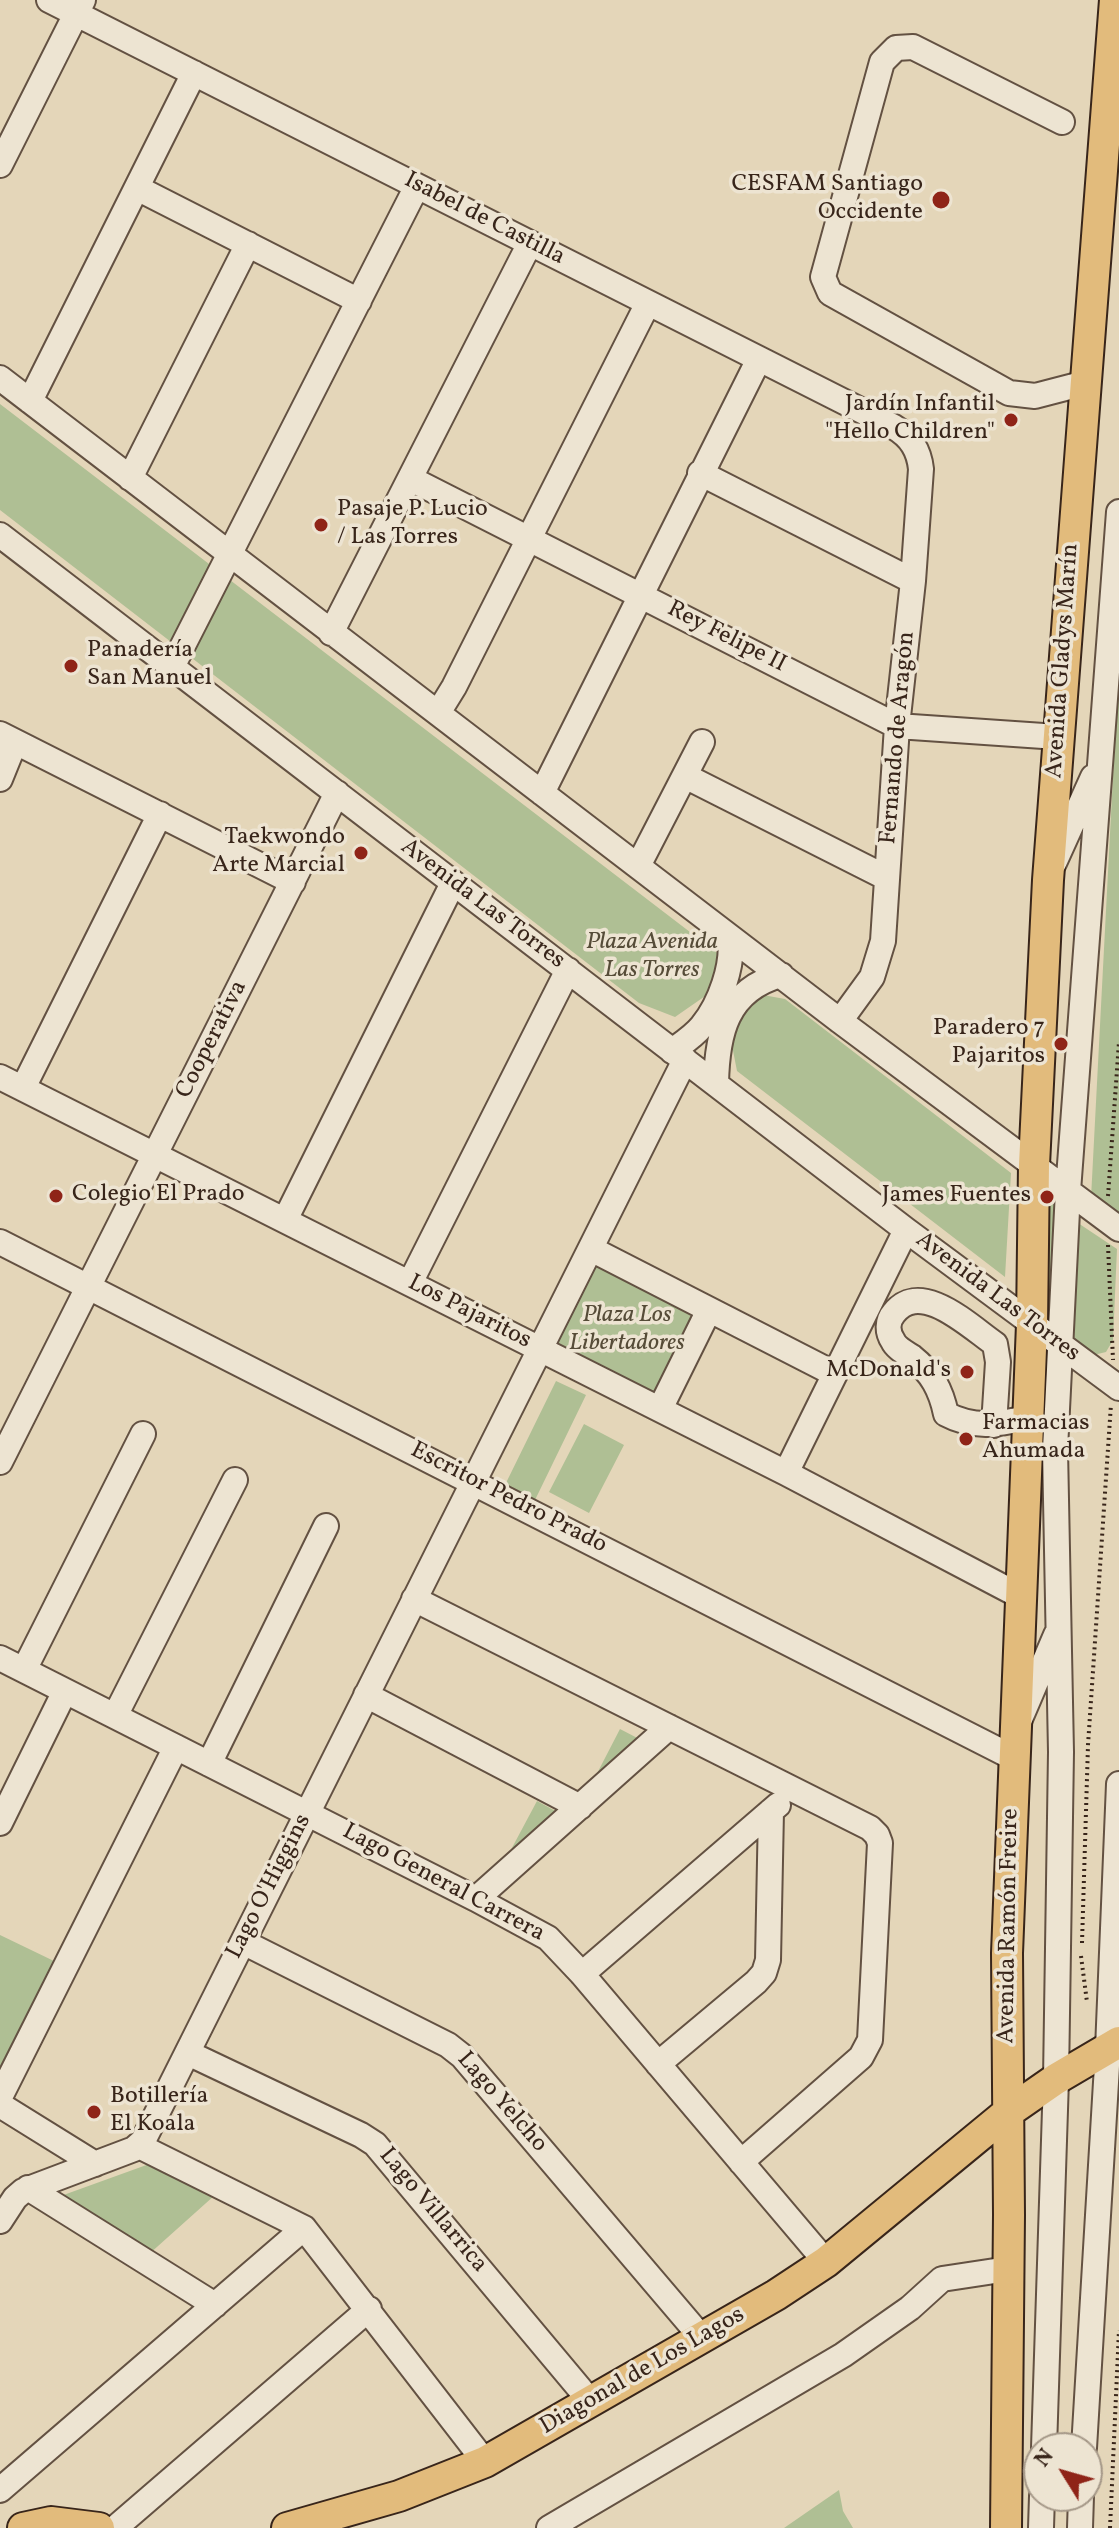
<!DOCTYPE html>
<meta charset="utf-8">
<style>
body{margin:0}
#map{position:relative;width:1119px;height:2528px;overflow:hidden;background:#e4d6b9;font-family:Vollkorn,serif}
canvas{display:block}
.north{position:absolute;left:1023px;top:2432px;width:80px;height:80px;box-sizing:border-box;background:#ede4d2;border:2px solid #a59888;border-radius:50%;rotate:307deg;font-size:22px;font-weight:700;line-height:32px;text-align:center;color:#38251a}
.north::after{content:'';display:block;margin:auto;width:28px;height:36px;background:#8f2418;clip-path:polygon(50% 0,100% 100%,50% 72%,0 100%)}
</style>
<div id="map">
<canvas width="1119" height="2528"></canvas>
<div class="north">N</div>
</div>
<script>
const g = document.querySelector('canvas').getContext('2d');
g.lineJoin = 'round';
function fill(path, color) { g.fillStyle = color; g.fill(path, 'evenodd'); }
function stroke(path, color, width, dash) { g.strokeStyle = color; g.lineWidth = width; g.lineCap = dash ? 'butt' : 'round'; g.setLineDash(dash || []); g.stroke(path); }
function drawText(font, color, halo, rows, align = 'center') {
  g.font = font + ' Vollkorn,serif'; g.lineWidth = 7; g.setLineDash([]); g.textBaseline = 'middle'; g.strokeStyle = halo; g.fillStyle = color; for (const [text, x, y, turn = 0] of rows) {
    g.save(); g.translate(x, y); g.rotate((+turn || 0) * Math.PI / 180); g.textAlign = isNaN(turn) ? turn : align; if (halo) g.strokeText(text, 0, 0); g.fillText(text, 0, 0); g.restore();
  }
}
fill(new Path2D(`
 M 0,404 L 720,955 L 711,992 L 675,1017 L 639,1003 L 0,510 Z
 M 1119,661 L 1119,1216 L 1091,1198 Z
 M 763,995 L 785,999 L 1011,1173 L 1005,1277 L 737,1071 L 729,1030 Z
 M 1047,1188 L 1058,1190 L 1053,1324 L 1044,1318 Z
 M 1075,1221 L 1117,1249 L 1113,1340 L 1106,1352 L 1085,1357 L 1074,1349 Z
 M 600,1264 L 696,1312 L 658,1396 L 558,1349 L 554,1340 L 592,1267 Z
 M 556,1381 L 586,1395 L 535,1500 L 505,1485 Z
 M 584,1424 L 624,1445 L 589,1513 L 549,1492 Z
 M 620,1729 L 645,1742 L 590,1787 Z
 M 537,1801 L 561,1814 L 506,1859 Z
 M 0,1935 L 56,1962 L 0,2071 Z
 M 152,2163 L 215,2195 L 148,2255 L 58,2197 Z
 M 839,2490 L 843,2511 L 853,2528 L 784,2528 Z`), '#afbf94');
const minor = new Path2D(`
 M 49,0 L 894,427 C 911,437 919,450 921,469 L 913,581 L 897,726 L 883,941 L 872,977 L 840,1021
 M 1062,122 L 913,47 L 896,48 L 882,62 L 823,277 L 830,293 L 1009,393 L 1035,396 L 1085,383
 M 0,165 L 83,0
 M 137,188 L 359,301
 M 0,378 L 840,1021 L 1119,1229
 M 30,401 L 194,73
 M 700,473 L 913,581
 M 130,478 L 248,244
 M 411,479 L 897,726 L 1058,737
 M 0,535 L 906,1230 L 1119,1388
 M 331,633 L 530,243
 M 172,667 L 417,186
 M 438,713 L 454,687 L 648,303
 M 0,734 L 293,882
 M 685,776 L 887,878
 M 0,779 L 15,742
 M 542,793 L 759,359
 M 1054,863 L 1093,777
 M 638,866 L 702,742
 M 672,1051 C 683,1043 694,1036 702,1026 C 720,1004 734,965 730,937
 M 0,1077 L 786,1473 L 1022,1597
 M 716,1084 C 717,1034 726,990 781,975
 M 23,1088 L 160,814
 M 285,1220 L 453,883
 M 0,1242 L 1014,1758
 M 591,1249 L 835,1374
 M 410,1283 L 568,970
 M 660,1409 L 709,1310
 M 994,1425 L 998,1362 L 995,1344 C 969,1326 921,1279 894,1313 C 887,1321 887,1332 893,1341 C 896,1348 906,1353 912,1357 C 932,1373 941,1390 946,1414 C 974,1429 998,1424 1028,1418
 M 0,1462 L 337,793
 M 786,1473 L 906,1230
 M 414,1599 L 870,1828 L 877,1835 L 880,1843 L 870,2040 L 861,2057 L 741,2162
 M 0,1658 L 476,1899 L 548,1938 L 582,1974 L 826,2262
 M 24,1670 L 143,1434
 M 366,1695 L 580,1807
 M 115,1716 L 235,1480
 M 1020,1719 L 1056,1635
 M 209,1764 L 326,1526
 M 0,1823 L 65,1691
 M 476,1899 L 669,1727
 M 243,1942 L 448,2045 L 462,2056 L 702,2338
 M 582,1974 L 778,1805
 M 188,2053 L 361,2135 L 375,2144 L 591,2402
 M 658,2064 L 756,1982 L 764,1973 L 768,1960 L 771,1811
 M 0,2097 L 176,1747
 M 0,2105 L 95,2164
 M 139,2146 L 304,2228 L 485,2462
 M 28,2188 L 215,2305
 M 0,2221 L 15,2198 L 23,2191 L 134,2149 L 143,2141 L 685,1060
 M 1044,2448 L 1056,2079 L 1061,1752 L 1055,1449 L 1068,1191 L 1119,512
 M 1084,2448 L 1108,2049 L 1119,1784
 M 0,2490 L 304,2228
 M 115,2528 L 369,2309
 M 549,2528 L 843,2355 L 910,2308 L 942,2279 L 1008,2269
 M 1041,2528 L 1042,2496
 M 1080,2528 L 1081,2496`);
const major = new Path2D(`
 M 23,2528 L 51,2522 L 99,2528
 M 287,2528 L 399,2496 L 485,2462 L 776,2295 L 826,2262 L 1007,2113 L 1056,2079 L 1119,2042
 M 1006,2528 L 1009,2215 L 1007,1953 L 1032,1324 L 1034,1165 L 1048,880 L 1115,0`);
stroke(minor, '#635142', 28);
stroke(major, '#38251a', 34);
stroke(new Path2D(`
 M 1108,1196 L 1119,1042
 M 1108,1245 L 1113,1360
 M 1082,1943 L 1088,1745 L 1111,1404
 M 1081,1956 L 1087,2002
 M 1110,2528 L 1119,2330`), '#38251a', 4, [2, 4]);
stroke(minor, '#ede4d2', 24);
stroke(major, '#e2bb7c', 30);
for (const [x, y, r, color] of [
 [941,200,10,"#8f2418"],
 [1011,420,8,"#8f2418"],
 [321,525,8,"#8f2418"],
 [71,666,8,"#8f2418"],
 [361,853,8,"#8f2418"],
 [1061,1044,8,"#8f2418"],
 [56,1196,8,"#8f2418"],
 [1047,1197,8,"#8f2418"],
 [967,1372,8,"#8f2418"],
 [966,1439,8,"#8f2418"],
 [94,2112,8,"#8f2418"]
]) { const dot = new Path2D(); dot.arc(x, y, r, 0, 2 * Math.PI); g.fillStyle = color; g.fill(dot); stroke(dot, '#ede4d2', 3); }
drawText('24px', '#38251a', '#ede4d2', [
 ["CESFAM Santiago",923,186],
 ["Occidente",923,214],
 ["Jardín Infantil",995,406],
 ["\"Hello Children\"",995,434],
 ["Pasaje P. Lucio",337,511,"left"],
 ["/ Las Torres",337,539,"left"],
 ["Panadería",87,652,"left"],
 ["San Manuel",87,680,"left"],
 ["Taekwondo",345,839],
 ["Arte Marcial",345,867],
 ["Paradero 7",1045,1030],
 ["Pajaritos",1045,1058],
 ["Colegio El Prado",72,1196,"left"],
 ["James Fuentes",1031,1197],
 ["McDonald's",951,1372],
 ["Farmacias",982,1425,"left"],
 ["Ahumada",982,1453,"left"],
 ["Botillería",110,2098,"left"],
 ["El Koala",110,2126,"left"]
], 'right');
drawText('24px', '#38251a', '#ede4d2', [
 ["Isabel de Castilla",484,220,27],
 ["Rey Felipe II",726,638,27],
 ["Avenida Gladys Marín",1064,661,-86],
 ["Fernando de Aragón",899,738,-85],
 ["Avenida Las Torres",482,905,37],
 ["Cooperativa",213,1040,-63],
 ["Avenida Las Torres",997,1298,37],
 ["Los Pajaritos",469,1313,27],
 ["Escritor Pedro Prado",508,1499,27],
 ["Lago General Carrera",443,1884,28],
 ["Lago O'Higgins",270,1887,-63],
 ["Avenida Ramón Freire",1010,1926,-89],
 ["Lago Yelcho",501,2103,49],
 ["Lago Villarrica",432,2211,50],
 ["Diagonal de Los Lagos",643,2372,-30]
]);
drawText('italic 24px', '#564c38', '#ede4d2', [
 ["Plaza Avenida",652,944],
 ["Las Torres",652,972],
 ["Plaza Los",627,1317],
 ["Libertadores",627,1345]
]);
</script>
